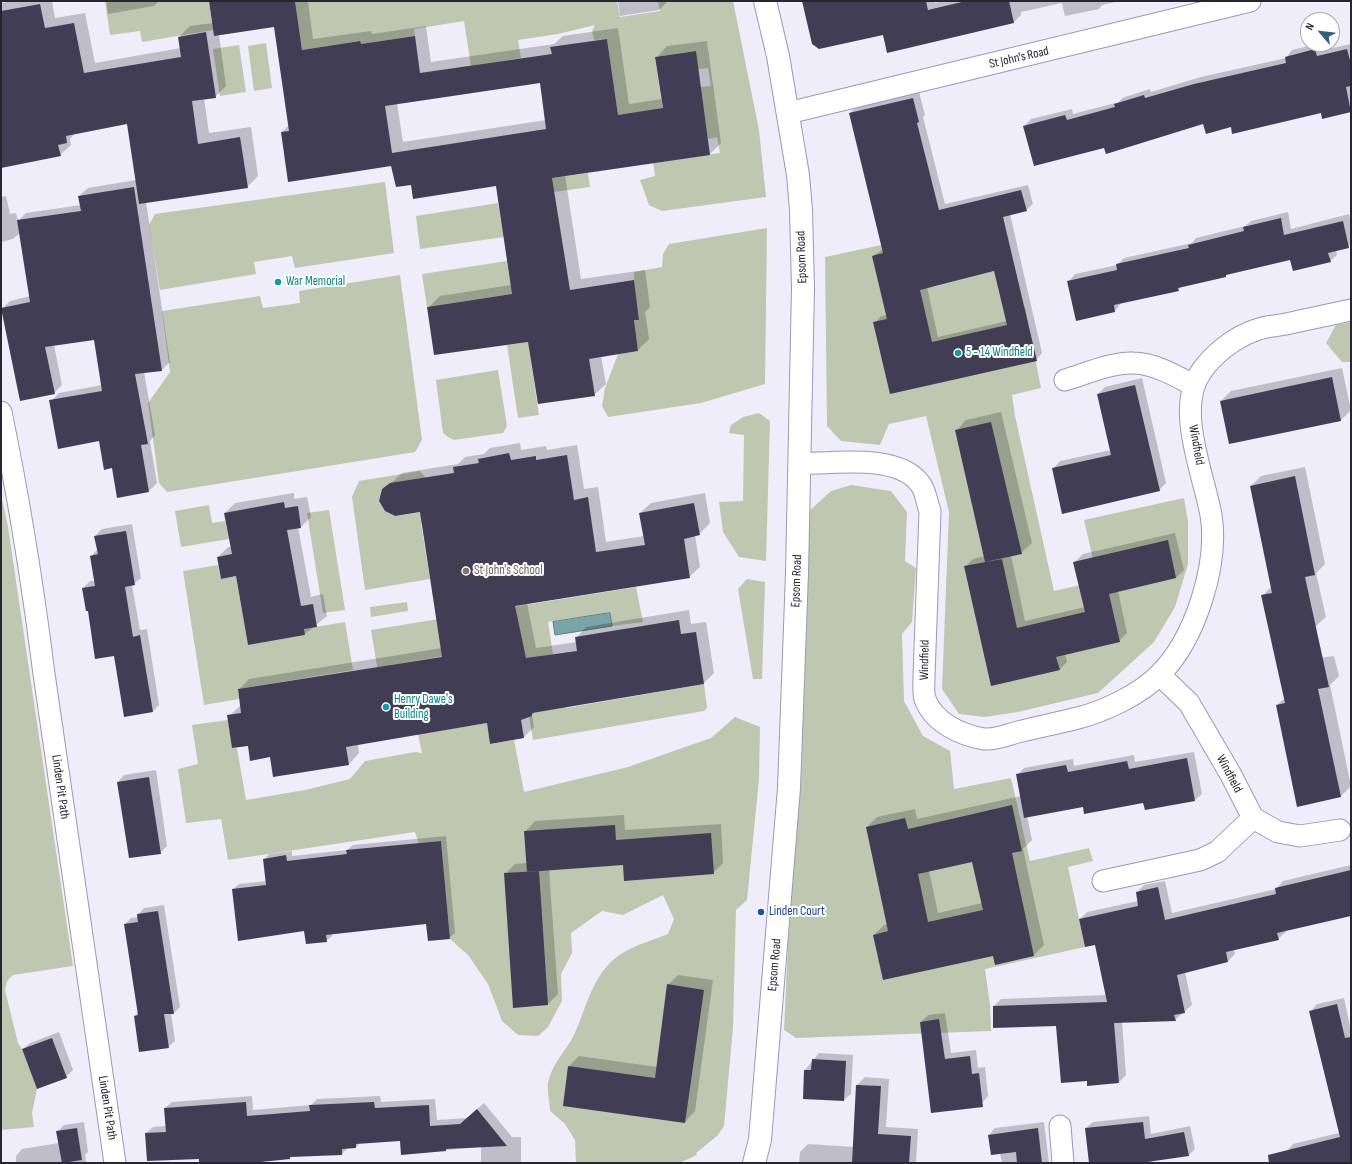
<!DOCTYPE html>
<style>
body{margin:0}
#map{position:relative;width:1352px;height:1164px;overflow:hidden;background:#efedfa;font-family:"Sofia Sans Condensed",sans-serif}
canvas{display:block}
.frame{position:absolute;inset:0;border:2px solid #272530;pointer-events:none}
.north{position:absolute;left:1300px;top:12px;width:40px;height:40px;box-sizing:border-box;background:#fff;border:1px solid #a9a8ac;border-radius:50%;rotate:298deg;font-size:11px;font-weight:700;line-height:16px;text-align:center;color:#272530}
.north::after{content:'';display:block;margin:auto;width:14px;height:18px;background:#30607f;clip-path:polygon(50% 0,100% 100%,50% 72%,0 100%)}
</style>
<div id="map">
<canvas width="1352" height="1164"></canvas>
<div class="frame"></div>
<div class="north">N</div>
</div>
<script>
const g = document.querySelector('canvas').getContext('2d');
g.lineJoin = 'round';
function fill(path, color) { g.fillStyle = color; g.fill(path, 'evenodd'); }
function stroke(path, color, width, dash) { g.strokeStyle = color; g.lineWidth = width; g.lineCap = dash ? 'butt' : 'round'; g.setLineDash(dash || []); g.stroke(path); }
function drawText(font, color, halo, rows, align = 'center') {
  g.font = font + ' "Sofia Sans Condensed",sans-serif'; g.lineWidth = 4; g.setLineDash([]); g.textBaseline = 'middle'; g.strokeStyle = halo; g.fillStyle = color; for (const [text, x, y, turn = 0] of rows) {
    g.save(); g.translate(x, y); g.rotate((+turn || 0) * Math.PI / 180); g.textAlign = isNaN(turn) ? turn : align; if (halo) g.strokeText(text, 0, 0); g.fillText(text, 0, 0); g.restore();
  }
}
fill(new Path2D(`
 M 105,1 L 209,1 L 213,30 L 142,42 L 140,31 L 110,35 Z
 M 295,1 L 617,1 L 620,17 L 660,11 L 658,1 L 733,1 L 759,130 L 766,197 L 662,211 L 649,205 L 640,180 L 655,176 L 653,163 L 720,153 L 717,137 L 708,139 L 700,87 L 711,86 L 708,68 L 698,69 L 695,51 L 655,57 L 668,145 L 653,110 L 618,115 L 607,39 L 594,40 L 592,31 L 595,25 L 558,34 L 518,40 L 521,58 L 471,66 L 464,21 L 414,29 L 415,36 L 361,44 L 359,41 L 302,50 Z
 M 266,43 L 272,88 L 254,91 L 248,46 Z
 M 239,45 L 246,92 L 220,96 L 213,49 Z
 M 588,173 L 590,187 L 547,193 L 545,179 Z
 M 385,182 L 394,253 L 295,268 L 292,256 L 254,262 L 256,274 L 160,290 L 149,225 L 155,214 Z
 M 498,203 L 504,237 L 420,249 L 416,216 Z
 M 767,228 L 765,384 L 701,403 L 608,417 L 602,406 L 605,388 L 618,354 L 638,351 L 634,320 L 639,319 L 634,281 L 634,272 L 662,267 L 663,254 L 669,244 Z
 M 919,237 L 933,287 L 994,271 L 1004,312 L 1025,307 L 1041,388 L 1012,395 L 1015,416 L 1054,591 L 1098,581 L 1084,520 L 1184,498 L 1188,522 L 1188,564 L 1175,607 L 1154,642 L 1098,693 L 1018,712 L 985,717 L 959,714 L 942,689 L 949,512 L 926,416 L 889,424 L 880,445 L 841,441 L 827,426 L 825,257 Z
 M 507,261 L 512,294 L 427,307 L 422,274 Z
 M 400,275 L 422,440 L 415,452 L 167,492 L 159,483 L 148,403 L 170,372 L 162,311 L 260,296 L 263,308 L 300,303 L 299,291 Z
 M 1351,322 L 1351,362 L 1342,362 L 1326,343 L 1336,325 Z
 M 528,342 L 539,415 L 518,418 L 507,345 Z
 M 498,370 L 507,426 L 503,433 L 454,440 L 448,437 L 443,433 L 436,380 Z
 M 759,413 L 770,421 L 766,561 L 739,557 L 723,532 L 719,502 L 743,501 L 744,435 L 729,433 L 731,425 L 743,417 Z
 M 420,471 L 426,478 L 382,489 L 379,501 L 385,511 L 395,516 L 437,510 L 439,521 L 421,524 L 430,579 L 365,590 L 352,497 L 359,481 Z
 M 851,485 L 891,491 L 907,512 L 905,561 L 916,568 L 912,622 L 902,634 L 904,701 L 923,736 L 950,751 L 954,789 L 1011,778 L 1030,861 L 1089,848 L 1093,861 L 1068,867 L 1085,947 L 985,969 L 990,1005 L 991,1031 L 796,1038 L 784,1030 L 808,512 L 831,491 Z
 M 1,494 L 8,527 L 73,966 L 13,975 L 7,981 L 5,990 L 18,1043 L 22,1049 L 37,1089 L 32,1113 L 34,1127 L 1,1130 Z
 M 209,505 L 212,523 L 225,521 L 229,539 L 181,547 L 175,511 Z
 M 329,510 L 345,610 L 323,613 L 307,513 Z
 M 218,565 L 221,579 L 236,576 L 248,645 L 305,635 L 304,629 L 345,622 L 353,670 L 238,689 L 239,699 L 204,705 L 183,571 Z
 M 747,579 L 765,582 L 762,679 L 753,679 L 738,589 Z
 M 636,587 L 643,622 L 612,626 L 610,613 L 548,622 L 553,654 L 526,659 L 522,643 L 391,665 L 380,684 L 371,630 Z
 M 407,602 L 408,611 L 371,617 L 370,607 Z
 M 560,664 L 566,708 L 704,684 L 707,708 L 704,711 L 533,740 L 529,717 L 532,716 L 530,702 Z
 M 735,717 L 760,727 L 759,779 L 747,900 L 736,910 L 733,1028 L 724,1126 L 717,1136 L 696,1153 L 697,1155 L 679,1163 L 576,1163 L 575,1140 L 565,1124 L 550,1111 C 550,1102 547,1091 548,1083 C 551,1065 566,1051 574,1035 C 586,1009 591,980 613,960 C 627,947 651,941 668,934 L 674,919 L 663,895 L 623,915 L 602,911 L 571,933 L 572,953 L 561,974 L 562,1001 L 548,1027 L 538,1036 L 518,1035 L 502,1021 L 488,984 L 468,955 L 450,939 L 441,841 L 419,843 L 415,832 L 228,860 L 221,819 L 186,823 L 178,769 L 198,764 L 192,725 L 228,720 L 232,748 L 237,748 L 246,800 L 305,790 L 350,779 L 365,761 L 415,752 L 422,753 L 418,734 L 487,723 L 490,744 L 514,740 L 524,792 L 628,767 L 711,738 Z`), '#c0c7b1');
const water = new Path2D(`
 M 610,613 L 612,626 L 555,635 L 553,622 Z`);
fill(water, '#79a5a8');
stroke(water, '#607f84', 1);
fill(new Path2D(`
 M 13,1 L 52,1 L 55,18 L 85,13 L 95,63 L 181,48 L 179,37 L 190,26 L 213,23 L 210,1 L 308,1 L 313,39 L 371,31 L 372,34 L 426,26 L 431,62 L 554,44 L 563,36 L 618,28 L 629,104 L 662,99 L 656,58 L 667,46 L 707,41 L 721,143 L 710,154 L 565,175 L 581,279 L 645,270 L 650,307 L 645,312 L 649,339 L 638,350 L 601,356 L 606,384 L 594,395 L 529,341 L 429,307 L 440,296 L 511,285 L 496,185 L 412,183 L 392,165 L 282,132 L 289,125 L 275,26 L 219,35 L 226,86 L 215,97 L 204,98 L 209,133 L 251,127 L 258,176 L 247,187 L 146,202 L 170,362 L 162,370 L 144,372 L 155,435 L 150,441 L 157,483 L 149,491 L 113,467 L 100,440 L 51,401 L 59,393 L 102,385 L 95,338 L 54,345 L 62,385 L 54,393 L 2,309 L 10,301 L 30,296 L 20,233 L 13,239 L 1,242 L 1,197 L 6,196 L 10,214 L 16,213 L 18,221 L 26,213 L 81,205 L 79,196 L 88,188 L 136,180 L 128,123 L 75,133 L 70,139 L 71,145 L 60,155 L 1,154 L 1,3 ZM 540,82 L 546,120 L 403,142 L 397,103 Z
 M 106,1 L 159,1 L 154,6 L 108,14 Z
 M 618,1 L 667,1 L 667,2 L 659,10 L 620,16 Z
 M 803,1 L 935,1 L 935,3 L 943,1 L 1120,1 L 1102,5 L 1099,9 L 1065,16 L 1062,3 L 1021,12 L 1021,15 L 1014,22 L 883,34 Z
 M 1317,44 L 1322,44 L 1323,50 L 1351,44 L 1351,111 L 1323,118 L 1321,112 L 1232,126 L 1203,122 L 1105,147 L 1024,126 L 1031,119 L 1072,109 L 1073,114 L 1119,102 L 1122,98 L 1150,89 L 1151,92 L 1201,77 L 1286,58 L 1292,50 Z
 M 919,92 L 925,115 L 923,117 L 945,204 L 1028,185 L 1033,204 L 1026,210 L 1010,214 L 1042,353 L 1036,360 L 890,393 L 875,323 L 881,316 L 887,315 L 873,256 L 883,249 L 850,113 L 856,107 ZM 995,270 L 1007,321 L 938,337 L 927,287 Z
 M 1288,212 L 1291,229 L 1349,214 L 1351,223 L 1351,244 L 1348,247 L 1336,250 L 1337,255 L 1330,261 L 1291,259 L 1183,285 L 1178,290 L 1121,303 L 1115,311 L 1069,281 L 1075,274 L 1117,265 L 1124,258 L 1192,243 L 1196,238 L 1245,226 L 1251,221 Z
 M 1342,368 L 1351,410 L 1341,420 L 1221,401 L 1231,391 Z
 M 1142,378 L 1166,483 L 1159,490 L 1053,469 L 1060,461 L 1111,450 L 1098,394 L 1105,387 Z
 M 1001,412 L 1032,543 L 1021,553 L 1011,555 L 1025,621 L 1085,607 L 1075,562 L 1083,554 L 1175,533 L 1184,570 L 1176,578 L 1118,591 L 1127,633 L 1119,641 L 1065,654 L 1067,662 L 1059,670 L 992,685 L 965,567 L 973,559 L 985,556 L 956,431 L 966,420 Z
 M 520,443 L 521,450 L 546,446 L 547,450 L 577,445 L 584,489 L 598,487 L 606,542 L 644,536 L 640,513 L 651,503 L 705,493 L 710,523 L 699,534 L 695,535 L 700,567 L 689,577 L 527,603 L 536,648 L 577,642 L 576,638 L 586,627 L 689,610 L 691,624 L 706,622 L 714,673 L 704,683 L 535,712 L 532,715 L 534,727 L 523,738 L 488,722 L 358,744 L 359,753 L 349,764 L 274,775 L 271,756 L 249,745 L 229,716 L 241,705 L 239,689 L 249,679 L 442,648 L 420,511 L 383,490 L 402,473 L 458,464 L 465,457 L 484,454 L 490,448 Z
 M 1305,467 L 1325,564 L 1316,573 L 1326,617 L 1315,627 L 1319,658 L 1334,656 L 1339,676 L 1330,685 L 1351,786 L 1341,796 L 1277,705 L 1285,698 L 1262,596 L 1272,586 L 1251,486 L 1261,476 Z
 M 294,493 L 294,499 L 307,497 L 311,517 L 301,527 L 298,527 L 311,597 L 323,594 L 327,616 L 305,634 L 218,557 L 228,547 L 231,547 L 225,513 L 235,503 Z
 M 132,524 L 141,578 L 132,585 L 140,630 L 147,629 L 159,705 L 152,712 L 115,655 L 89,610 L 83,588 L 90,581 L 95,581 L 91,556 L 98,549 L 95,536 L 102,529 Z
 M 1194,752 L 1202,794 L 1195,800 L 1146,809 L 1144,802 L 1084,806 L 1027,816 L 1032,840 L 1023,849 L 1044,945 L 1034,955 L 994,954 L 874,935 L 884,925 L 888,924 L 867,827 L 877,817 L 915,809 L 917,819 L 1021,796 L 1017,775 L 1024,768 L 1073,759 L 1074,766 L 1134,755 L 1135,762 ZM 973,861 L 982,903 L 938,913 L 929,871 Z
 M 156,770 L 167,846 L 160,853 L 118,782 L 124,775 Z
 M 624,815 L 625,830 L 721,824 L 723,863 L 713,873 L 624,864 L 549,869 L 558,994 L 548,1004 L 505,874 L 515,864 L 527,863 L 525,832 L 535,821 Z
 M 446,836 L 455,933 L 449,938 L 427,923 L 332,933 L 332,936 L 326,941 L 233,889 L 239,884 L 267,881 L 264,860 L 269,854 L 292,851 L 292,856 L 347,850 L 353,845 Z
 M 1351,865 L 1351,915 L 1285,930 L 1286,932 L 1278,939 L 1234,950 L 1235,954 L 1228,961 L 1185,972 L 1192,1005 L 1175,1020 L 1122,1022 L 1126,1075 L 1119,1082 L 1088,1080 L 1057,1025 L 994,1006 L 1001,999 L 1107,995 L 1095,944 L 1080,919 L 1087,912 L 1138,901 L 1137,892 L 1144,885 L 1165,881 L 1172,913 L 1276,889 L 1283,881 Z
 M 164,905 L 180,1007 L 174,1013 L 171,1013 L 175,1041 L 168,1047 L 135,1016 L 138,1012 L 125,924 L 131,918 L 138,917 L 138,915 L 144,908 Z
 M 678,975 L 713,980 L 695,1111 L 685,1122 L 569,1066 L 579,1056 L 657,1067 L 668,985 Z
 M 1344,998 L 1351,1031 L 1351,1114 L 1311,1011 L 1317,1004 Z
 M 945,1013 L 951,1053 L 976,1050 L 978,1068 L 985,1067 L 988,1096 L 982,1103 L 932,1112 L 921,1022 L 928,1015 Z
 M 59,1032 L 73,1070 L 66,1077 L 23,1049 L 30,1043 Z
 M 819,1053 L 853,1055 L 851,1094 L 844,1100 L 805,1070 Z
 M 865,1077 L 889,1079 L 886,1127 L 918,1129 L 916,1163 L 799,1163 L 800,1152 L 808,1144 L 854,1147 L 857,1085 Z
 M 252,1096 L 253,1110 L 311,1105 L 317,1099 L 380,1096 L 381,1102 L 435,1099 L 437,1120 L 467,1118 L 484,1103 L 512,1137 L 521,1137 L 521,1163 L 481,1163 L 481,1147 L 402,1154 L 401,1140 L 360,1143 L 356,1147 L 348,1148 L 342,1154 L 292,1156 L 290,1158 L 246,1163 L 200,1163 L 200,1158 L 146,1133 L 153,1127 L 166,1126 L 165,1108 L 172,1102 Z
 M 1149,1116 L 1151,1134 L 1190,1126 L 1195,1149 L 1189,1155 L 1151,1160 L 1152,1163 L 1090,1163 L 1086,1128 L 1093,1122 Z
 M 84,1122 L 88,1152 L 85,1155 L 86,1163 L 16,1163 L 16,1156 L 22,1149 L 59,1143 L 57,1132 L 64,1125 Z
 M 1044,1122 L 1049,1163 L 1002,1163 L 1000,1153 L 992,1154 L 989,1135 L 995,1128 Z
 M 1351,1130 L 1351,1163 L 1290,1163 L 1287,1151 L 1293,1144 Z`), '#0003');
fill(new Path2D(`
 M 209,1 L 295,1 L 302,50 L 360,41 L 361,44 L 415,36 L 420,73 L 552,54 L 550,47 L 607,39 L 618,115 L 663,108 L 655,57 L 696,51 L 710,155 L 552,178 L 570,290 L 634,280 L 639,320 L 634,320 L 638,351 L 589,359 L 595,396 L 538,404 L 528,342 L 434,355 L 427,307 L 512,294 L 496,186 L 413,199 L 411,185 L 396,187 L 391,166 L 288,182 L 281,132 L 289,131 L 274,27 L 214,36 ZM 540,83 L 546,129 L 392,153 L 385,106 Z
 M 802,1 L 926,1 L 928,10 L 966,1 L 1009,1 L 1014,23 L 887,53 L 883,35 L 819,49 L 812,44 Z
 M 40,4 L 45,28 L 74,23 L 84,73 L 181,57 L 178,37 L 206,32 L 216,98 L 192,101 L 198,144 L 240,137 L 248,188 L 139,204 L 127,124 L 66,136 L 67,143 L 58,145 L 61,156 L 1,168 L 1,11 Z
 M 1315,49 L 1317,56 L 1347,49 L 1351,64 L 1351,86 L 1346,87 L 1351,112 L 1322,119 L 1321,113 L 1232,134 L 1231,127 L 1206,134 L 1203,124 L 1106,154 L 1104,148 L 1034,166 L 1023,126 L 1065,115 L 1067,120 L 1115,107 L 1114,104 L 1144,95 L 1145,98 L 1194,84 L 1286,63 L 1285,57 Z
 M 913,98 L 919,122 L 917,123 L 939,210 L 1021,190 L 1027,211 L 1003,217 L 1037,361 L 890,394 L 873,322 L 887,319 L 872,256 L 883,253 L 849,113 ZM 994,271 L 1007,325 L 932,342 L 920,290 Z
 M 134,187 L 162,371 L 135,374 L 148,444 L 141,445 L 149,492 L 117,498 L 112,468 L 104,470 L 99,441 L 58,449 L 49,400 L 102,391 L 94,340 L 45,347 L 55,394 L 20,401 L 1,308 L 30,302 L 17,220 L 81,211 L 78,196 Z
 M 1281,218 L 1284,235 L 1343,221 L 1349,248 L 1328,253 L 1331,262 L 1293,271 L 1290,260 L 1226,275 L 1226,277 L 1178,288 L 1179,291 L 1114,305 L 1115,312 L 1076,321 L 1067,281 L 1117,270 L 1116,264 L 1189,248 L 1188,245 L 1244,231 L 1243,227 Z
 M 1332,377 L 1341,421 L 1229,444 L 1220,401 Z
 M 1135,385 L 1160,491 L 1062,514 L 1052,468 L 1111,455 L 1097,394 Z
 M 991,422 L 1022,554 L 985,562 L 955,430 Z
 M 509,453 L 511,460 L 536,456 L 536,460 L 567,455 L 574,500 L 588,497 L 596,552 L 645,545 L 639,513 L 694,503 L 700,535 L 684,539 L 690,578 L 515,606 L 526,658 L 577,651 L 575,637 L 679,620 L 681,634 L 696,632 L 704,684 L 532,713 L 532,716 L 521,720 L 524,738 L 490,744 L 487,723 L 346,747 L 349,765 L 273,777 L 270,757 L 250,761 L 248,746 L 232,748 L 227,715 L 241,713 L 238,689 L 442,657 L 420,512 L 395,516 L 385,511 L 379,501 L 382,489 L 390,483 L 454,473 L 453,467 L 479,463 L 478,459 Z
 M 1295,476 L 1315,575 L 1305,577 L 1329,687 L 1318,689 L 1341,797 L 1297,807 L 1276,705 L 1285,703 L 1261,595 L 1272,593 L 1250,486 Z
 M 284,502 L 285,508 L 298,506 L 301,528 L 287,530 L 301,606 L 313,604 L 317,627 L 304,629 L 305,635 L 248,645 L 236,576 L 221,579 L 217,557 L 232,554 L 224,513 Z
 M 126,531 L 135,585 L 125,587 L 133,637 L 140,635 L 153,712 L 124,717 L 114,656 L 95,659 L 88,611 L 86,611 L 82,588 L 95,586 L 90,556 L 98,554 L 94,536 Z
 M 1168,540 L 1176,578 L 1109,594 L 1120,642 L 1056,657 L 1060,670 L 991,686 L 964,566 L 1002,559 L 1017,628 L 1085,612 L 1073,562 Z
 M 1187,758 L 1195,801 L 1145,810 L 1143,803 L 1084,814 L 1083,807 L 1024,818 L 1016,774 L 1066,765 L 1068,772 L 1127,761 L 1129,769 Z
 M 149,777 L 161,854 L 129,858 L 117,782 Z
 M 1012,805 L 1022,851 L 1012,853 L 1034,956 L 995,965 L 993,956 L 883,980 L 873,935 L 888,931 L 866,827 L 905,818 L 908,829 ZM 972,862 L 983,910 L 928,922 L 918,874 Z
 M 615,825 L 616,840 L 711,833 L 714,874 L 624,881 L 623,865 L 527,872 L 524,831 Z
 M 441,841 L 450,939 L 428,941 L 426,924 L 326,935 L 327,942 L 306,944 L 304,931 L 238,941 L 232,889 L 266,885 L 263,859 L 286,855 L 287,861 L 347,854 L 346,850 Z
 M 1351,870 L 1351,916 L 1277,933 L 1279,940 L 1226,952 L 1228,962 L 1177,975 L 1185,1013 L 1174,1015 L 1176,1021 L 1114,1023 L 1119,1083 L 1087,1086 L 1087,1081 L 1061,1083 L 1056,1026 L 993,1028 L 993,1006 L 1107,1002 L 1095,945 L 1085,947 L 1079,919 L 1138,906 L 1136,892 L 1158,887 L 1165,920 L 1276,894 L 1275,888 Z
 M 539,871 L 548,1005 L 513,1008 L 504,873 Z
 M 158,911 L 174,1014 L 164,1014 L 169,1048 L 139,1052 L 134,1016 L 138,1015 L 124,924 L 138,922 L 137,914 Z
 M 667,984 L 704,990 L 685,1123 L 563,1106 L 568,1066 L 655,1078 Z
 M 1337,1004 L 1345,1038 L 1351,1037 L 1351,1163 L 1269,1163 L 1268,1155 L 1340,1137 L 1309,1011 Z
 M 939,1019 L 945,1059 L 970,1056 L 972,1074 L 979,1073 L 983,1107 L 931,1113 L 920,1022 Z
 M 52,1038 L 67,1078 L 37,1089 L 22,1049 Z
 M 812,1059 L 846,1061 L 844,1101 L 803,1099 L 804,1070 L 811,1070 Z
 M 856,1085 L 881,1086 L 878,1134 L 911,1136 L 909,1163 L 852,1163 Z
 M 246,1102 L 247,1116 L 310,1111 L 309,1105 L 374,1102 L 375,1108 L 429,1105 L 430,1126 L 460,1124 L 477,1109 L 507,1146 L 446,1149 L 446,1151 L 401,1155 L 400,1141 L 356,1144 L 356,1148 L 342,1149 L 342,1155 L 290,1157 L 290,1159 L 251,1163 L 199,1163 L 199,1159 L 147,1161 L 145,1133 L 166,1132 L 164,1108 Z
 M 1143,1122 L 1145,1139 L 1184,1132 L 1189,1156 L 1140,1163 L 1089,1163 L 1085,1128 Z
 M 77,1128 L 82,1160 L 62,1163 L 56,1131 Z
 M 1038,1128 L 1042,1163 L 1017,1163 L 1016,1152 L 991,1155 L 988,1135 Z`), '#413d55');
const street = new Path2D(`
 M 788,113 L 1250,1
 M 1065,380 C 1085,374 1113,362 1133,363 C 1154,363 1176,376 1193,385
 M 1,412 C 19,499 33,586 44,674 L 115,1163
 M 800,464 C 834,463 900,453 921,485 C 926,492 927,504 930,511 L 924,676 C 924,683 923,693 925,699 C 934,723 961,735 984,739 C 995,740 1007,735 1018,732 C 1038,727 1058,723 1078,718 C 1105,711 1141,694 1160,674 C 1195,639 1219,565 1211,515 C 1204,475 1175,409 1201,372 C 1213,354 1235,337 1256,330 C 1265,326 1276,326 1286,324 C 1308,319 1329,315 1351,310
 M 1160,675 L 1189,703 L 1231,775 L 1253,818
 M 1103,881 L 1200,860 L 1217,852 L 1253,818 L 1278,832 L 1300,836 L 1340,830
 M 1060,1126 L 1063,1163`);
const secondary = new Path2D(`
 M 754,1163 L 760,1140 L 789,788 L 797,573 L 803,288 L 801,210 L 798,175 L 778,56 L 765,1`);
stroke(street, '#9c98b5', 23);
stroke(secondary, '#9c98b5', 24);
stroke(street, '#fff', 21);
stroke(secondary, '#fff', 22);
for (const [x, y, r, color] of [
 [278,282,4,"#0f9aa8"],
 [958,353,4,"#0f9aa8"],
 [466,571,4,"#8d6e63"],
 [386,707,4,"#0f9aa8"],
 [761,912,4,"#1a4fb4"]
]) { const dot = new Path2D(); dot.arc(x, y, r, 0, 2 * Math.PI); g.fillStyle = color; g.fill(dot); stroke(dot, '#fff', 1.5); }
drawText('13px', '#272530', '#fff', [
 ["St John's Road",1019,58,-13],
 ["Epsom Road",802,257,-92],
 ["Windfield",1196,445,80],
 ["Epsom Road",797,581,-88],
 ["Windfield",925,660,-89],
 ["Windfield",1229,774,62],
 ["Linden Pit Path",60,787,82],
 ["Epsom Road",775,965,-85],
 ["Linden Pit Path",107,1108,81]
]);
drawText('13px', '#0d838f', '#fff', [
 ["War Memorial",286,282],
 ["5 - 14 Windfield",966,353],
 ["Henry Dawe's",394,700],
 ["Building",394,715]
], 'left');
drawText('13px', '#785e54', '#fff', [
 ["St John's School",474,571]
], 'left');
drawText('13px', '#164399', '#fff', [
 ["Linden Court",769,912]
], 'left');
</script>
